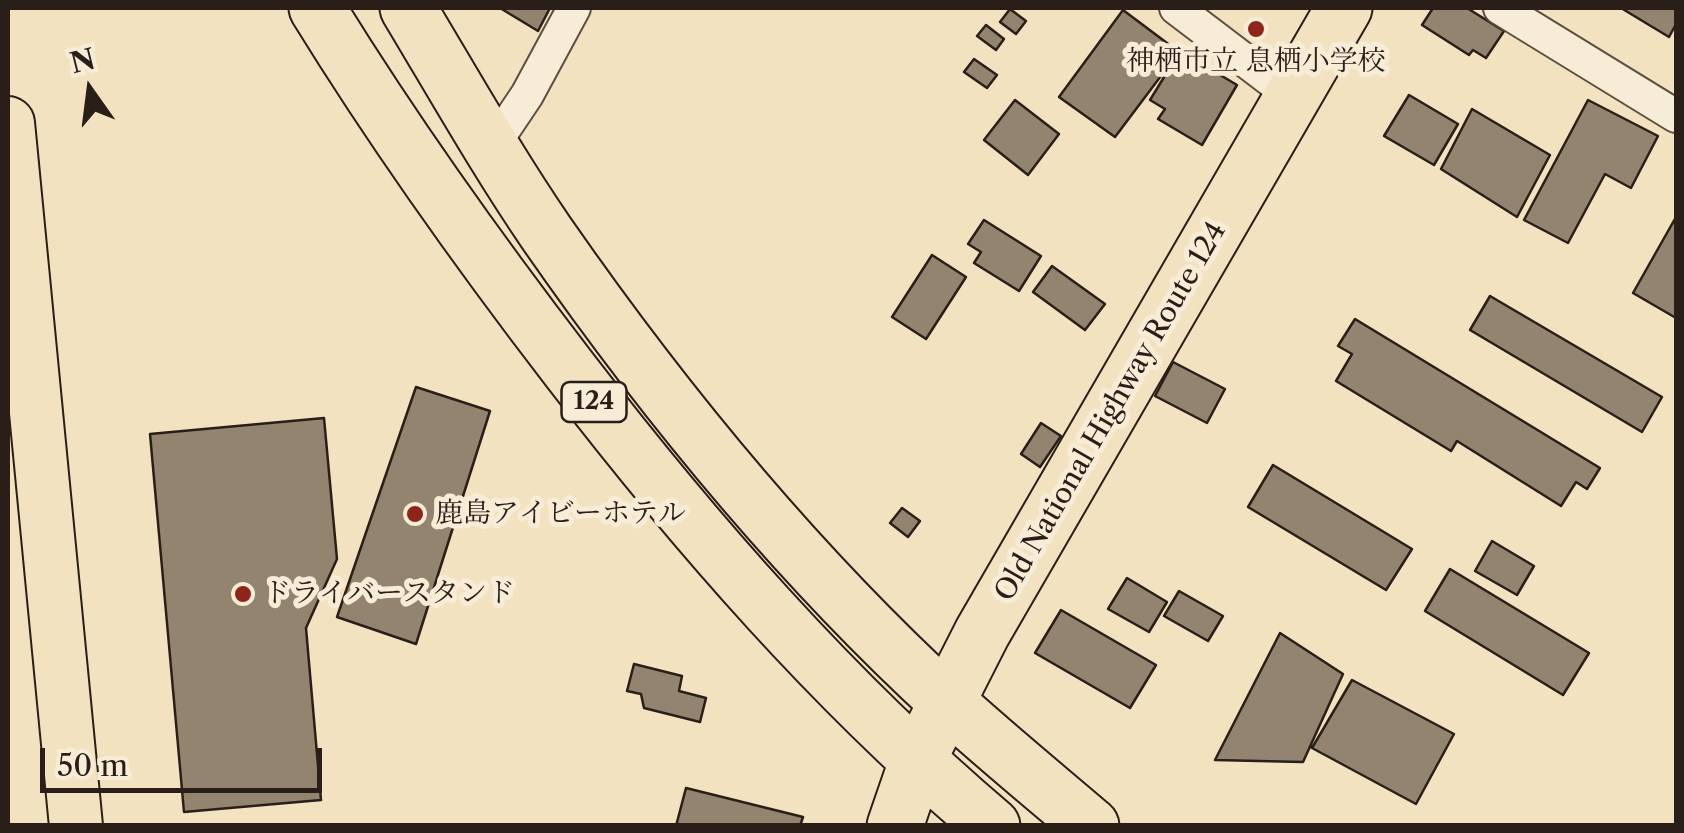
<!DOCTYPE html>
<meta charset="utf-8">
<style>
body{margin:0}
#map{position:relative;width:1684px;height:833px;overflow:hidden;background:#f2e2c0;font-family:"Libre Caslon Text",serif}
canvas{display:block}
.frame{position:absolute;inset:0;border:10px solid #2a1e18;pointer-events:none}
.north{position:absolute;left:40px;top:40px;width:100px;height:100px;-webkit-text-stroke:8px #f7ecd6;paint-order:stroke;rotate:346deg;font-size:28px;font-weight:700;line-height:40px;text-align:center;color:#2a1e18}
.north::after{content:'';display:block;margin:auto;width:35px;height:45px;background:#2a1e18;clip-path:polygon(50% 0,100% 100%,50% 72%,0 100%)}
.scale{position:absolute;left:40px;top:748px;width:282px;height:45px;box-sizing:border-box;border:5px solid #2a1e18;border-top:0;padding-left:12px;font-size:30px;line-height:35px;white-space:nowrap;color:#2a1e18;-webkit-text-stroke:8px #f7ecd6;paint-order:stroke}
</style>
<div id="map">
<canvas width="1684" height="833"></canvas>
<div class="frame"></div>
<div class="north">N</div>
<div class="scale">50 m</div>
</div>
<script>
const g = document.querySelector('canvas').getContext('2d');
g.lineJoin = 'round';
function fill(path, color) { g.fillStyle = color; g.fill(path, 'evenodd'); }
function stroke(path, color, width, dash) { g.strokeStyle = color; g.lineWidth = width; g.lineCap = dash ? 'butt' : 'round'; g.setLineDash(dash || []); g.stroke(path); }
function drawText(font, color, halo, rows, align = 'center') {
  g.font = font + ' "Libre Caslon Text","Noto Serif JP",serif'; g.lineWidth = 10; g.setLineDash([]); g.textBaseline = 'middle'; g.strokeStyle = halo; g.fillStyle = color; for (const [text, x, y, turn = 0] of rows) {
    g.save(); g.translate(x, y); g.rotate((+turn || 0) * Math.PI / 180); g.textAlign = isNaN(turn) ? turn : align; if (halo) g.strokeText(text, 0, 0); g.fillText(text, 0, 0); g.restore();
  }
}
const building = new Path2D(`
 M 500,8 L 550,8 L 538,31 Z
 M 1433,8 L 1467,8 L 1504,31 L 1486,58 L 1473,50 L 1469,55 L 1422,25 Z
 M 1621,8 L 1676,8 L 1676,24 L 1669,37 Z
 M 1010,9 L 1026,21 L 1016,34 L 1000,22 Z
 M 1123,10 L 1179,52 L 1115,137 L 1059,97 Z
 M 986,25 L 1004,39 L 996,50 L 977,36 Z
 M 1180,51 L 1237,85 L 1202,145 L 1158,119 L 1165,109 L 1150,100 Z
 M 974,59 L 997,75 L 987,88 L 964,72 Z
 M 1409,95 L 1458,124 L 1434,165 L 1384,136 Z
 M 1015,100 L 1059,134 L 1028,175 L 984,140 Z
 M 1588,100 L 1658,136 L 1631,188 L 1605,174 L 1568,243 L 1524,220 Z
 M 1472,109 L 1550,155 L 1517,217 L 1441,169 Z
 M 1676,217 L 1676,318 L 1633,293 Z
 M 984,220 L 1041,256 L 1019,291 L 974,263 L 981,252 L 968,244 Z
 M 932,255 L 966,277 L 926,339 L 892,317 Z
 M 1052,266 L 1105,304 L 1085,330 L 1033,292 Z
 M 1490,296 L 1662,397 L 1642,432 L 1470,330 Z
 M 1355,319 L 1600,468 L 1587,489 L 1576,482 L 1561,506 L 1457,441 L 1451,451 L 1336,381 L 1352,354 L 1338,346 Z
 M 1173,362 L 1225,389 L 1207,423 L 1155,396 Z
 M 416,387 L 490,411 L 416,644 L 337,617 Z
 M 324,418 L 337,559 L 306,628 L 321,800 L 184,812 L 150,434 Z
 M 1041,423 L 1061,436 L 1040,467 L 1021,454 Z
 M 1273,465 L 1412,549 L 1386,590 L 1248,507 Z
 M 902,508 L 920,521 L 908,537 L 890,523 Z
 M 1492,541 L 1534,566 L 1517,595 L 1475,571 Z
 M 1450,569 L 1589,653 L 1563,695 L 1425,611 Z
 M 1127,578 L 1167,602 L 1149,632 L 1108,609 Z
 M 1179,591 L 1223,616 L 1208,641 L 1164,616 Z
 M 1061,610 L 1156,665 L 1130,708 L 1035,653 Z
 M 1280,633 L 1343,674 L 1303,762 L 1215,760 Z
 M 634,664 L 682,676 L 679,691 L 706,698 L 700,722 L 644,708 L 641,694 L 627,691 Z
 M 1352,680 L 1454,734 L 1416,804 L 1312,748 Z
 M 686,788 L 803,817 L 800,826 L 676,826 Z`);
fill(building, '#92846f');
stroke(building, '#2a1e18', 2.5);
const street = new Path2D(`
 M 1176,8 L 1293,97
 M 1500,8 L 1676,116
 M 492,147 L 527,95 L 574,8`);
const primary = new Path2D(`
 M 8,123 L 76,826`);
const highway = new Path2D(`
 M 317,8 C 394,133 479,252 569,369 C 695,533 833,691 992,826
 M 408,8 C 453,83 497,161 547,234 C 663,401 797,564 947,702 C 993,744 1043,785 1091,826
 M 895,826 L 918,759 L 982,633 L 1344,8`);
stroke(street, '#5c4f42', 36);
stroke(primary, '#2a1e18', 56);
stroke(highway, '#2a1e18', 59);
stroke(street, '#f7ecd6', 32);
stroke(primary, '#f2e2c0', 52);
stroke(highway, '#f2e2c0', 55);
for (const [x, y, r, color] of [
 [1256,29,10,"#8f2418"],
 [415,514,10,"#8f2418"],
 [243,594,10,"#8f2418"]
]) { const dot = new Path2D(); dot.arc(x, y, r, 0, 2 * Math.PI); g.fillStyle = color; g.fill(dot); stroke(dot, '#f7ecd6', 4); }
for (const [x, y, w] of [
 [594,402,65]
]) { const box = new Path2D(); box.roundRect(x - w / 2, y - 20, w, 40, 8); g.fillStyle = '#f7ecd6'; g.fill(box); stroke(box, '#2a1e18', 2.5); }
drawText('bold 25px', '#2a1e18', null, [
 ["124",594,402]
]);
drawText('28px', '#2a1e18', '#f7ecd6', [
 ["神栖市立 息栖小学校",1256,62,"center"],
 ["鹿島アイビーホテル",435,514],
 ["ドライバースタンド",263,594]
], 'left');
drawText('28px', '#2a1e18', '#f7ecd6', [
 ["Old National Highway Route 124",1111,412,-60]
]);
</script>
